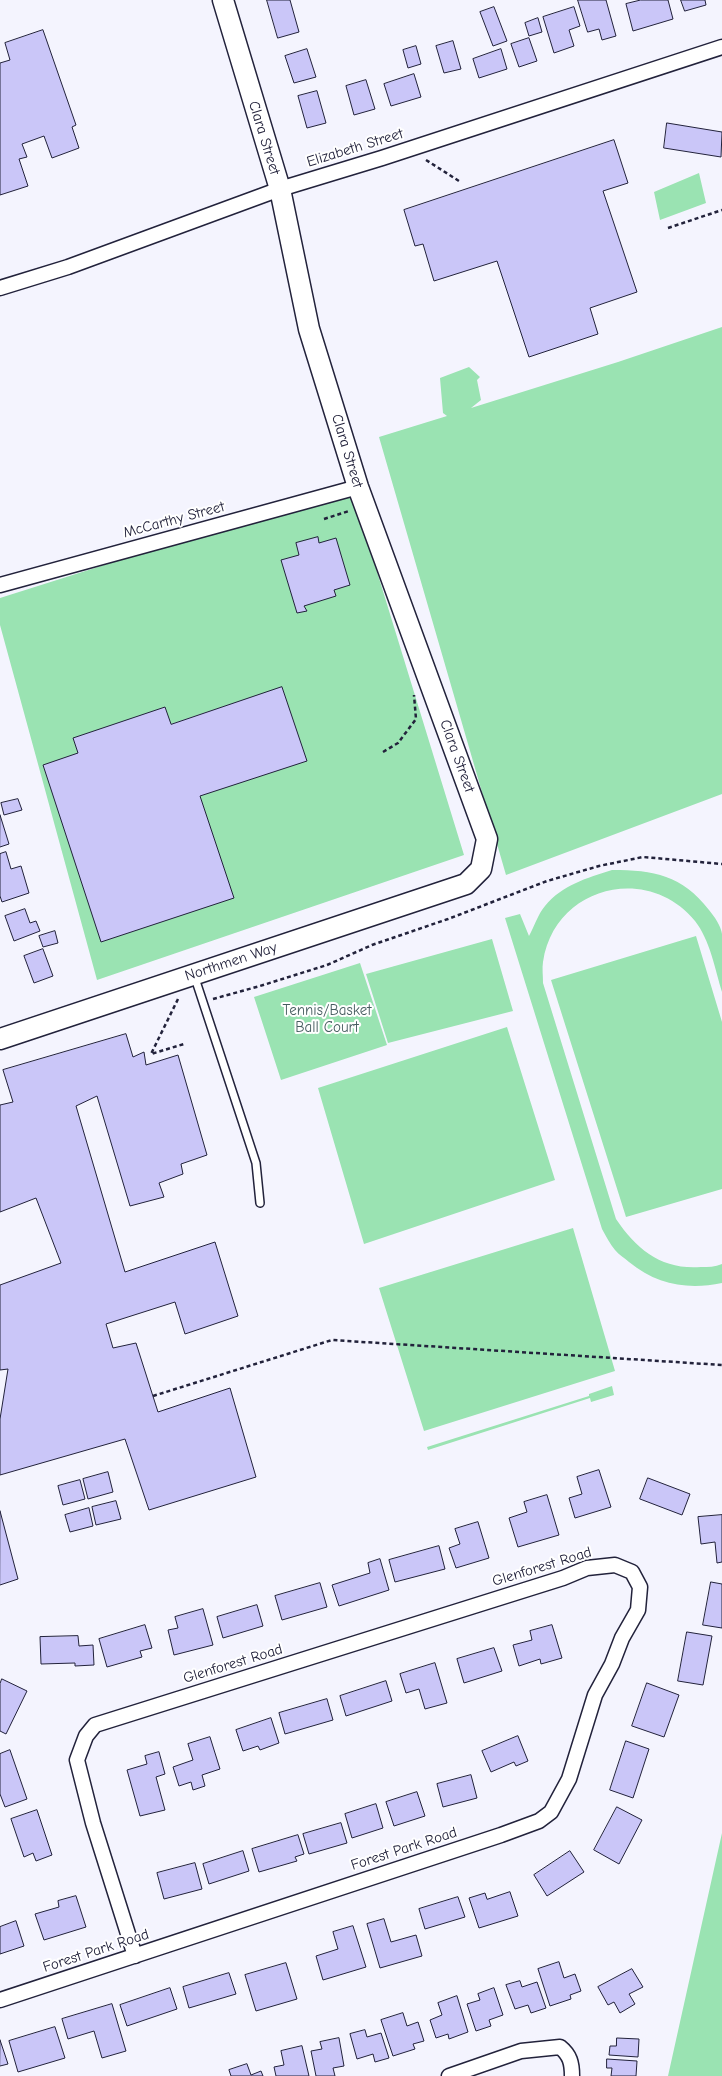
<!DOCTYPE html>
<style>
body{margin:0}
canvas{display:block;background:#f4f4fe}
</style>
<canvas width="722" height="2076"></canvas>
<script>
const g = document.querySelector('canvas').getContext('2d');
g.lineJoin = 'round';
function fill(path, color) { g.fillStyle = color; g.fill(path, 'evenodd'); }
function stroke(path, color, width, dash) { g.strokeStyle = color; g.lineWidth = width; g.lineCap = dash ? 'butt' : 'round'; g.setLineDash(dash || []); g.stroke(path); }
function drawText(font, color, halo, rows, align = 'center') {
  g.font = font + ' "Comic Neue",sans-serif'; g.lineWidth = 4; g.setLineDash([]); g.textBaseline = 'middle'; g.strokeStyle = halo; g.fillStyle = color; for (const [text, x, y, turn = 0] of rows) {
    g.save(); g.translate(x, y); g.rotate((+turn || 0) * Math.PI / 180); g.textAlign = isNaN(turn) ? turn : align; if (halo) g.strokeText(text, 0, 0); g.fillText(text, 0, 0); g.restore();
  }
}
fill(new Path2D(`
 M 699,173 L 706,203 L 660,220 L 654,192 Z
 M 722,327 L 722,794 L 506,875 L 379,437 L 447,416 L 443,413 L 440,378 L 469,367 L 480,377 L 477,380 L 481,400 L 471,408 L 618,362 Z
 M 351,487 L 464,855 L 97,980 L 0,625 L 0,598 Z
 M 612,870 C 654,870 682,875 709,910 C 714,916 721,926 722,934 C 722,951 722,974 722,992 C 715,969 710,940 695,921 C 648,863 554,886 543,962 C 542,968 543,976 543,983 L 616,1219 C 637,1250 662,1270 701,1267 C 708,1267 715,1267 722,1264 L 722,1283 C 688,1290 657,1285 629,1262 C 625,1258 619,1255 615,1250 C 610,1244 606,1236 602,1229 L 505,918 L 520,914 L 529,936 C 534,927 538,914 545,906 C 562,885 587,878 612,870 Z
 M 696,936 L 722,1022 L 722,1189 L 626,1217 L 551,980 Z
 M 492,939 L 513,1011 L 388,1043 L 366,974 Z
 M 360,963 L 387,1045 L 281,1080 L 254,997 Z
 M 507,1027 L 555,1180 L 364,1244 L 318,1088 Z
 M 573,1228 L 615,1371 L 424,1431 L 379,1288 Z
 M 612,1386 L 614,1395 L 591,1402 L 590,1398 L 428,1450 L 427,1447 L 589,1396 L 589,1394 Z
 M 722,1833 L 722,2076 L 668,2076 Z`), '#9ae3b2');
const building = new Path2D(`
 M 267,0 L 290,0 L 299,32 L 278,38 Z
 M 578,0 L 606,0 L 616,36 L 602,40 L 599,29 L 588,32 Z
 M 641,0 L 668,0 L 673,19 L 633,31 L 626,4 Z
 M 681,0 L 705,0 L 706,5 L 685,11 Z
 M 494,7 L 507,41 L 493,46 L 480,12 Z
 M 574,7 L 580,26 L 569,30 L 574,46 L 554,53 L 543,17 Z
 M 538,18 L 542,32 L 529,36 L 525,23 Z
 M 43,30 L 76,125 L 72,127 L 79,148 L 52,158 L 44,136 L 22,144 L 27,157 L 19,159 L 28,186 L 0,195 L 0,63 L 10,60 L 5,43 Z
 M 529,38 L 537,61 L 519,67 L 511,44 Z
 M 453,41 L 461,69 L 444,73 L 436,46 Z
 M 416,46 L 421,64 L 408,68 L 403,50 Z
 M 307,49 L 316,77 L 294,83 L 285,56 Z
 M 501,49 L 507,69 L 479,78 L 473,59 Z
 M 414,74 L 421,97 L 391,106 L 384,84 Z
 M 366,80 L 375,109 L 354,115 L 346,86 Z
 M 317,91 L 326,123 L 307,128 L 298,96 Z
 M 667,123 L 722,132 L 721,157 L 664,148 Z
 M 614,140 L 628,183 L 603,191 L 637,292 L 590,308 L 598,334 L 529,357 L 497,261 L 434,281 L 423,244 L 415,246 L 404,210 Z
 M 318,537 L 319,543 L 336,538 L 350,585 L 334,590 L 336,596 L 304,606 L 307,611 L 297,613 L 281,560 L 299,555 L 296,543 Z
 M 282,687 L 307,761 L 200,796 L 234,898 L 101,942 L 43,765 L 78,753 L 73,738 L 165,707 L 171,724 Z
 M 18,799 L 22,810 L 4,815 L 1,803 Z
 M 0,815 L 9,844 L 0,847 Z
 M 6,852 L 11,869 L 21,866 L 29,893 L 2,902 L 0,896 L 0,854 Z
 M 25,909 L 30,923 L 36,921 L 40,931 L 14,941 L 5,916 Z
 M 55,931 L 58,943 L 43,947 L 39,936 Z
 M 43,949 L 53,976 L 34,983 L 24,956 Z
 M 126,1034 L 133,1057 L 144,1052 L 146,1065 L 178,1055 L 207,1155 L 181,1164 L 183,1174 L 159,1183 L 164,1197 L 130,1206 L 97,1096 L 76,1106 L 125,1272 L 215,1242 L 238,1316 L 185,1334 L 175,1302 L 106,1324 L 113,1348 L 136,1343 L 158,1412 L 230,1388 L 256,1477 L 149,1510 L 125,1439 L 0,1475 L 0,1419 L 8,1369 L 0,1370 L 0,1285 L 61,1263 L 36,1198 L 0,1212 L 0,1105 L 13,1102 L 3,1070 Z
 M 599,1470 L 611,1507 L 575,1518 L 569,1498 L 582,1494 L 577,1477 Z
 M 108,1472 L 113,1492 L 88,1499 L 83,1479 Z
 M 648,1478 L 690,1494 L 682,1515 L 640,1499 Z
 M 80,1480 L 85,1499 L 63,1505 L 58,1486 Z
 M 547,1495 L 559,1535 L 518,1547 L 509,1518 L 527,1512 L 524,1502 Z
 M 116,1501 L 121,1519 L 96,1525 L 92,1507 Z
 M 89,1508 L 93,1526 L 70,1532 L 65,1515 Z
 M 0,1511 L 18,1579 L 0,1585 Z
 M 722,1515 L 722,1562 L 717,1563 L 715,1542 L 701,1544 L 698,1517 Z
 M 478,1522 L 489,1558 L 456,1568 L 449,1548 L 460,1544 L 455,1529 Z
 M 439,1546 L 445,1569 L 395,1582 L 389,1560 Z
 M 380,1559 L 389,1590 L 339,1606 L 332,1585 L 370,1573 L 368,1563 Z
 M 711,1582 L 722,1584 L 722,1628 L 703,1625 Z
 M 320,1583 L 327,1607 L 282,1620 L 275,1596 Z
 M 257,1605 L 263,1626 L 223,1638 L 217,1617 Z
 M 203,1609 L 213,1645 L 174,1655 L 168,1630 L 178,1628 L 175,1617 Z
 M 145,1625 L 152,1648 L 140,1651 L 142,1657 L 107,1667 L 99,1639 Z
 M 552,1625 L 562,1658 L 541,1664 L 540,1659 L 519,1666 L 513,1645 L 532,1640 L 530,1631 Z
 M 687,1632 L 712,1636 L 703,1685 L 678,1681 Z
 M 78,1636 L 79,1646 L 93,1645 L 94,1665 L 75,1666 L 75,1663 L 41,1664 L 40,1637 Z
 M 494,1648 L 502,1671 L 464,1683 L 457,1659 Z
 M 435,1663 L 447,1703 L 425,1709 L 419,1689 L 406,1693 L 400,1674 Z
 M 2,1679 L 27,1691 L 6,1734 L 0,1731 L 0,1684 Z
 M 386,1681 L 392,1701 L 346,1716 L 340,1696 Z
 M 647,1683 L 679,1695 L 664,1737 L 632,1726 Z
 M 327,1699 L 333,1720 L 285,1734 L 279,1713 Z
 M 271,1718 L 279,1743 L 260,1750 L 258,1746 L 243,1751 L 236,1730 Z
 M 518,1736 L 528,1761 L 516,1766 L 514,1762 L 491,1772 L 482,1751 Z
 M 210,1737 L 220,1769 L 202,1775 L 205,1786 L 193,1790 L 191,1782 L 179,1786 L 173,1767 L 193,1760 L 188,1744 Z
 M 626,1741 L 649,1749 L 633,1798 L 610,1790 Z
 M 10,1750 L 27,1799 L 5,1807 L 0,1794 L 0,1754 Z
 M 159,1752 L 165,1774 L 156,1777 L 165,1810 L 140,1816 L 127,1770 L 147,1764 L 145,1756 Z
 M 471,1775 L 477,1798 L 443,1807 L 437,1784 Z
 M 417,1792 L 425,1816 L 394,1826 L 386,1802 Z
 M 376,1804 L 383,1828 L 352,1838 L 345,1814 Z
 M 617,1807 L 642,1820 L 619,1864 L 594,1850 Z
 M 37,1810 L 52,1855 L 36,1861 L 33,1853 L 24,1857 L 11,1819 Z
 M 341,1823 L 347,1843 L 309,1854 L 303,1834 Z
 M 298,1835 L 304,1854 L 295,1857 L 297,1861 L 259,1872 L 252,1849 Z
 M 243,1851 L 249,1871 L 209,1884 L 203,1864 Z
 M 570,1851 L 584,1872 L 547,1896 L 534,1875 Z
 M 195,1863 L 202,1889 L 164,1899 L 157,1873 Z
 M 510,1892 L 518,1916 L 479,1928 L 469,1898 L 485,1893 L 487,1899 Z
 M 76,1896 L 86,1927 L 44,1940 L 35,1914 L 59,1907 L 58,1901 Z
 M 458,1897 L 465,1917 L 425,1929 L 419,1909 Z
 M 384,1919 L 391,1942 L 416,1935 L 422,1956 L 380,1968 L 367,1924 Z
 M 16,1921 L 24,1946 L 0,1954 L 0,1927 Z
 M 353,1926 L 366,1967 L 323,1980 L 316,1956 L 338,1949 L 333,1932 Z
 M 559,1962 L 564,1978 L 575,1974 L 581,1991 L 570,1995 L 571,1999 L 550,2006 L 538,1969 Z
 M 286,1963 L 297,1999 L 256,2011 L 245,1975 Z
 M 632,1969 L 643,1987 L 629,1994 L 635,2004 L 620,2013 L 614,2002 L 608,2005 L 598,1987 Z
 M 229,1973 L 236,1994 L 189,2008 L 183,1987 Z
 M 520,1981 L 522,1987 L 537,1982 L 546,2008 L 531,2013 L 528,2005 L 515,2009 L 506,1985 Z
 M 170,1988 L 177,2009 L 127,2026 L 120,2005 Z
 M 494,1988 L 503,2015 L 489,2020 L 491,2026 L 476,2031 L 467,2004 L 480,2000 L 478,1994 Z
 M 457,1996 L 468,2032 L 449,2039 L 448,2034 L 436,2038 L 430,2020 L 442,2015 L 438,2003 Z
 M 112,2004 L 126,2051 L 102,2058 L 94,2031 L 68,2039 L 62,2019 Z
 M 403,2013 L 407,2026 L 418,2022 L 424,2041 L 413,2044 L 415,2049 L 393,2056 L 381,2020 Z
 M 55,2027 L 65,2058 L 18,2072 L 9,2041 Z
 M 365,2030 L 367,2037 L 381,2033 L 389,2058 L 375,2062 L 373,2054 L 357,2059 L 350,2034 Z
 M 339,2038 L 344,2066 L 333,2068 L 335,2076 L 316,2076 L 311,2051 L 322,2049 L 320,2042 Z
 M 617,2038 L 639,2039 L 638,2057 L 609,2055 L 610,2046 L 616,2046 Z
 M 0,2040 L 8,2064 L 0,2066 Z
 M 302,2046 L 309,2076 L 276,2076 L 274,2067 L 284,2065 L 281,2051 Z
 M 607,2059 L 637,2061 L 636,2076 L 611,2076 L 612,2068 L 607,2068 Z
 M 247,2064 L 251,2075 L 261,2071 L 263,2076 L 231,2076 L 229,2070 Z`);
fill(building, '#cac6f8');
stroke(building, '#22223b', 1);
const lane = new Path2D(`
 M 194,975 L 256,1163 L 260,1203`);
const street = new Path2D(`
 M 0,288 L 68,267 L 280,189 L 382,158 L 722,47
 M 0,585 L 358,487
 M 0,2000 L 501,1835 L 539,1821 L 551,1812 L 569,1779 L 595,1695 L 612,1664 L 622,1638 L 638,1610 L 640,1587 L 632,1572 L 615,1565 L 587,1568 L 563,1578 L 95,1725 L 86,1736 L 77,1760 L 93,1823 L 135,1956
 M 449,2076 L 521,2051 L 560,2047 C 570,2055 572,2063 572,2076`);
const secondary = new Path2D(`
 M 0,1039 L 466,884 L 481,869 L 487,839 L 358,487 L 309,329 L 280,189 L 223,0`);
stroke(lane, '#22223b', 10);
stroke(street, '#22223b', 17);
stroke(secondary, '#22223b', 23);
stroke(new Path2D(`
 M 426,160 L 459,181
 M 668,228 L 722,210
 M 324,519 L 349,511
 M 383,752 L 398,743 L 416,719 L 414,695
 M 178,999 L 151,1054 L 184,1044
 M 213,999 L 260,986 L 327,965 L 372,945 L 448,919 L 547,881 L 599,866 L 643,857 L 722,864
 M 153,1396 L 332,1340 L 722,1365`), '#22223b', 2.5, [4, 3]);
stroke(lane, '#fff', 7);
stroke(street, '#fff', 14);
stroke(secondary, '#fff', 20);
drawText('15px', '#22223b', '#fff', [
 ["Clara Street",264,138,73],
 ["Elizabeth Street",355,148,-17],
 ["Clara Street",347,451,73],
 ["McCarthy Street",174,520,-15],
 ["Clara Street",457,756,70],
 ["Northmen Way",231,962,-18],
 ["Glenforest Road",542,1567,-17],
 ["Glenforest Road",233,1664,-17],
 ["Forest Park Road",404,1849,-18],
 ["Forest Park Road",96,1951,-18]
]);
drawText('15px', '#465c5f', '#fff', [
 ["Tennis/Basket",327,1011],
 ["Ball Court",327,1028]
]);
</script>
